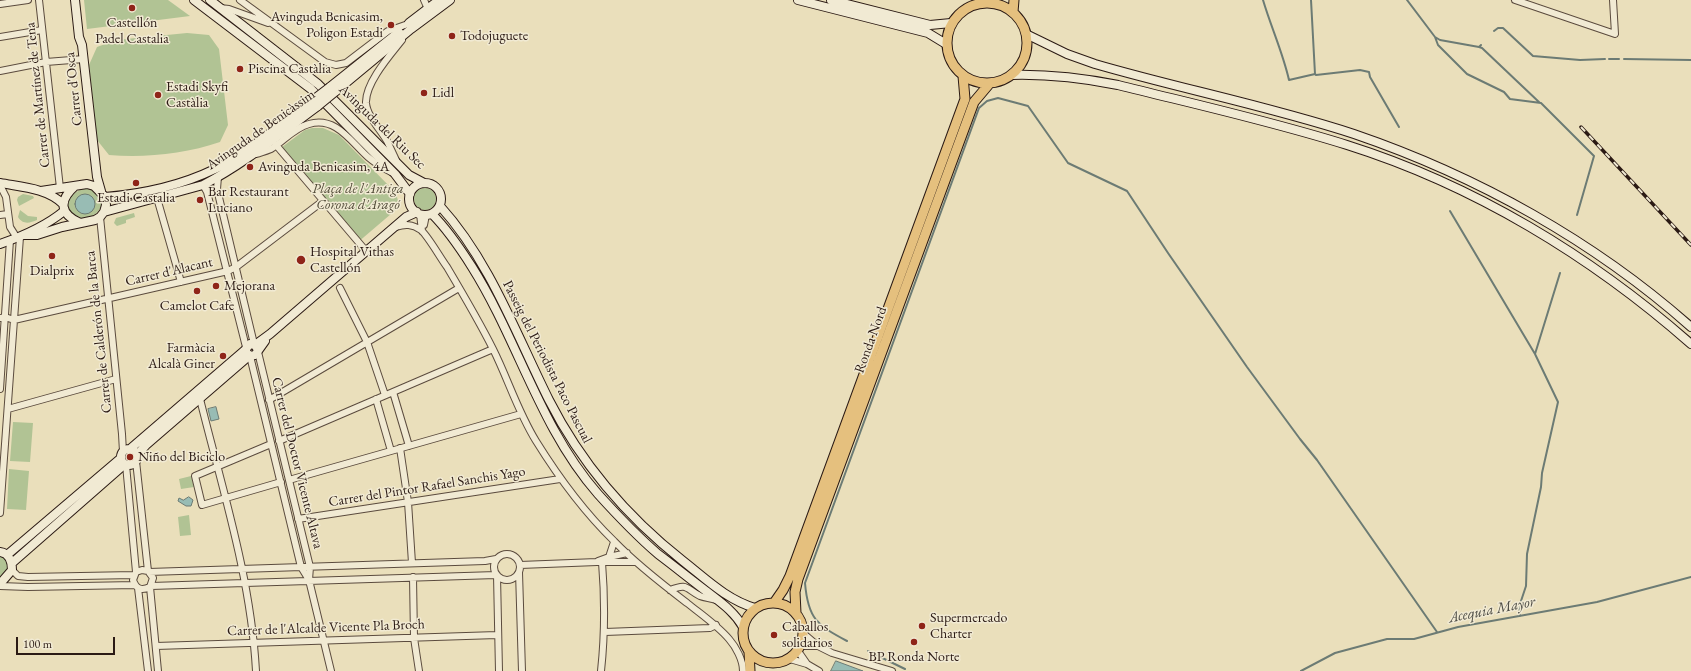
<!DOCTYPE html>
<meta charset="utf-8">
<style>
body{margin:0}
#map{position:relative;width:1691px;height:671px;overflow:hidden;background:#eadfbb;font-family:"EB Garamond",serif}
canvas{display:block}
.scale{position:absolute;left:16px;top:637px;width:99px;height:18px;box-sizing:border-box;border:2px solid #2b1a14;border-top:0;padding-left:5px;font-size:12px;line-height:14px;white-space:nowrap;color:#2b1a14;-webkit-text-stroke:3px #f1ead3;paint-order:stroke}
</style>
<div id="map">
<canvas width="1691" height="671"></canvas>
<div class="scale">100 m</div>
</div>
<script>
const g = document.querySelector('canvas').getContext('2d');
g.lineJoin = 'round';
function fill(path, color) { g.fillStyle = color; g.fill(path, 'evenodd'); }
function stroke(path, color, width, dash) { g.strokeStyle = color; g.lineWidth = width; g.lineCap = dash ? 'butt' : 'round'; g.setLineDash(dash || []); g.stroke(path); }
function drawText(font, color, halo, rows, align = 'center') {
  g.font = font + ' "EB Garamond",serif'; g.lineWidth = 3; g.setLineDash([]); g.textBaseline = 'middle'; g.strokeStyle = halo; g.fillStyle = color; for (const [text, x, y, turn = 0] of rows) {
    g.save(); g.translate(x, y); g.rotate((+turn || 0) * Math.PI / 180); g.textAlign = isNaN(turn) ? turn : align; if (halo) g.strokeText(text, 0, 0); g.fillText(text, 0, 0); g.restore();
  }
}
fill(new Path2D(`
 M 84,0 L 168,0 L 190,16 L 87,29 Z
 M 187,33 L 209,35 L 219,49 L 228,125 L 220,142 C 185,154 145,158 109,155 L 97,140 L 89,65 L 97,47 L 116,40 Z
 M 312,128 L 323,128 L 339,135 L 396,193 L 398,201 L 398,208 L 357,243 L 278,150 L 305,130 Z
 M414 199a11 11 0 1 1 22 0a11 11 0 1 1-22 0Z
 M 85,188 C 119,192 95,230 73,215 C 58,205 74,191 85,188 Z
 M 23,194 L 33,196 L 34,198 L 19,206 L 17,200 L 18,197 Z
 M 20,210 L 28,216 L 37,217 L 37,220 C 30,223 23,225 18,217 Z
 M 134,213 L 135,217 L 126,220 L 126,223 L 117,226 L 114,223 L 116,218 Z
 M 13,422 L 33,423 L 30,462 L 10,461 Z
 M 9,469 L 29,471 L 26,510 L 7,509 Z
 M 191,476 L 194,487 L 181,489 L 179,479 Z
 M 189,515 L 191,535 L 180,536 L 178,517 Z
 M 0,555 L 3,556 L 8,563 L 8,569 L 0,578 Z`), '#b1c394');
const water = new Path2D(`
 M75 204a10 10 0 1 1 20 0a10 10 0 1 1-20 0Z
 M 216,407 L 219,419 L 211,421 L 208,409 Z
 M 189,497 L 193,500 L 191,506 L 186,506 L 178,501 L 179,498 L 183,500 Z
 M 836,661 L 863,671 L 831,671 Z`);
fill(water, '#98bcb4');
stroke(water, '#6c7b74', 1);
stroke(new Path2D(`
 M 1263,0 C 1271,27 1283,53 1289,80 L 1315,74 L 1316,75 L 1360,70 L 1369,72 L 1370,77 L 1399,127
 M 1311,0 L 1315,74
 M 1407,0 L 1435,37 L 1440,40 L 1479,47 L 1481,45
 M 1494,31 L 1498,28 L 1503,28 L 1533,56 L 1580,60 L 1605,59
 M 1435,37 L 1438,45 L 1467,74 L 1504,92 L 1510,99 L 1541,103 L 1594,156 L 1577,215
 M 1479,47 L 1482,48 L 1540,103
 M 1609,59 L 1619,59
 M 1624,59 L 1691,60
 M 1450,211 L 1535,354
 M 1520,616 L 1519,607 L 1526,586 L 1527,554 L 1541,487 L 1542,473 L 1558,402 L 1535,354 L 1560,273
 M 847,641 C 817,625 808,619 805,583 L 979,108 L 987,101 L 998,98 L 1028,106 L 1068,163 L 1127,191 L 1168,253 L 1247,367 L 1300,439 L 1317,460 L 1437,632
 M 868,651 L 905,669
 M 1301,671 L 1335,653 L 1387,639 L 1414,639 L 1458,627 L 1597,602 L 1691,577`), '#6c7b74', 2);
const street = new Path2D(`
 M 39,0 L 60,188
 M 240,0 L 325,62 L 336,65 L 346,63 L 388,31 L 408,24
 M 424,0 L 428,9
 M 1515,0 L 1615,34 L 1613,0
 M 0,4 L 28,0
 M 220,8 L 229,9 L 268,23
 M 0,37 L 42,30
 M 0,71 L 46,62 L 84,59
 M 276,145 L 366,251
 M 256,154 C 261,153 266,151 271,149 C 284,141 294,128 309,124 C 336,116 351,142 368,157 C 375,163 383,168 391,172
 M 396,160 C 393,154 390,147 387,141 C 380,129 367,116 366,103 C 365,83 391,54 402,40
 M 218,177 L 217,189 L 254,344
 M 0,185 L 6,197 L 10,227 L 17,238
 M 203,185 L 207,192 L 246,347
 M 157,198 L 181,282
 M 420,214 L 422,231
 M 0,215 L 8,214
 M 100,217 L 122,434 L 123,452
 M 424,225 L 426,215
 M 396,227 C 405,224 412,224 421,230 C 428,236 441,259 447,267 C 463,294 479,321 493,349 C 508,379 518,412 536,441 C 559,478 583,511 614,541 C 636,564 662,584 687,603 C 702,615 717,625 729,639 C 736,647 743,660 743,671
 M 340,288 L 367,342 L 385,395
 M 0,318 L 5,317 L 14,320 L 228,271 L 236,267 L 323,201
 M 258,352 L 310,567 L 309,580
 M 250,356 L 301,567 L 309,580 L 331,671
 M 0,389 L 10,240
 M 393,392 L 409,446
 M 200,399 C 222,488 251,578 256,671
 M 376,399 L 391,451
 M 269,400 L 459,288
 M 8,409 L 116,379
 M 279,441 L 493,349
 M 271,444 L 195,476 L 202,505 L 281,482
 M 400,448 L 408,502 L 412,563
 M 136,461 L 148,571
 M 126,465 L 136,572
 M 289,480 L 521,414
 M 0,513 L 20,237
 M 298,519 L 560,479
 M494 567a13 13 0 1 1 26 0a13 13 0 1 1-26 0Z
 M 609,557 L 627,553
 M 598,561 L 609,557 L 614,542
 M 520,565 L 597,562 L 636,562
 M 12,570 L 18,576 L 28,577 L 134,575
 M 149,572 L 485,561 L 496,559
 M 519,572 L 522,671
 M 497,575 L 499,671
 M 413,577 L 414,638 L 419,671
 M 0,586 L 28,587 L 135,585
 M 151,586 L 496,575
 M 150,587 C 141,591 136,589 133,580 L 136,572 L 142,570 L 148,571 L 153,578 L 150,587 L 158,671
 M 138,588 L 148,671
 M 670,590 C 688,583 685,588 700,596 C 705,598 711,598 716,600
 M 605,632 L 710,628 L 716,625
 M 804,634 L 818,646 L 832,653 L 892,671
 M 156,646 L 497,635
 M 801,646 L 818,646
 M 798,651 L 807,664
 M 790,659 L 807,664 L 819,671
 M 601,671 C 605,634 605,599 602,562`);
const secondary = new Path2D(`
 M 75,0 L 79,37 L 82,45 L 97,177 L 101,191
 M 194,0 L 311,89 L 395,174 L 410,194
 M 210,0 L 318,84 L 409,175 L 424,183
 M 798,0 L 928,33 L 946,44
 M 831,0 L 930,25 L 951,23
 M 409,23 L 439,0
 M 1026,34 L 1067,54 L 1095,64 C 1181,89 1269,106 1354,134 C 1477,176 1594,241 1691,327
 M 1012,75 C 1048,74 1082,78 1118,85 C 1194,104 1271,121 1347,145 C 1474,185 1591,256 1691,344
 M 330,87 L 399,32
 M 335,92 L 411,29 L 450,0
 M 0,183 C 21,187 47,188 63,204
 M409 199a16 16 0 1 1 32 0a16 16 0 1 1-32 0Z
 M 75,186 C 58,201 60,214 80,223
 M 105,197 C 141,194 182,185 215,169 C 248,153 283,122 313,100
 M 440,206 C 490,261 516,334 549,400 C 582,465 626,516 683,561 C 706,579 727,600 755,608
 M 104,212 L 203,185 C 244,164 281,133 318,106
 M 432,214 C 447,229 460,248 472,267 C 518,340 540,428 598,494 C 617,515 637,536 658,554 C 674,566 690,579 706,591 C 720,602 734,611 743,627
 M 24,235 L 37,235 L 62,227 L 95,220 L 100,217 L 104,212 L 106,205 L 105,197 L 94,186 L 87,184 L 41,191
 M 0,244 C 23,236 46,226 64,211
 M 255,345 L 270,334 L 406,217 L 417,212
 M 258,350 L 255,345 L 250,344 L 245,350 L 249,356 L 255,355 L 265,341
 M 130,449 L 245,350
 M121 457a8 8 0 1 1 16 0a8 8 0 1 1-16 0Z
 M 137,455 L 146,445 L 249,356
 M 0,552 C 9,553 12,562 12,570 L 0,584
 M 7,555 L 121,458
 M 12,563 L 125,464`);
const primary = new Path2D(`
 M947 43a40 40 0 1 1 80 0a40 40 0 1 1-80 0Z
 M 1013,12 L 1014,0
 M743 633a30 30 0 1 1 60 0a30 30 0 1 1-60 0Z
 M 774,603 L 783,590 L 790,576 L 965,99 L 963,76
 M 796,613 L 795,592 L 798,579 L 974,102 L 990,83
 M 749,652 L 750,671`);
stroke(street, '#5b4b3e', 8);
stroke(secondary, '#2b1a14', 10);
stroke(primary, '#2b1a14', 11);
stroke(street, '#f1ead3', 6);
stroke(secondary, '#f1ead3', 8);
stroke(primary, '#e5c07e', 9);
const rail = new Path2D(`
 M 1581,127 L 1691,245`);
stroke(rail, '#2b1a14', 3.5);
stroke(rail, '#f1ead3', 2, [6]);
const secondaryBridge = new Path2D(`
 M 313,100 L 330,87
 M 318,106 L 335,92`);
stroke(secondaryBridge, '#2b1a14', 10, []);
stroke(secondaryBridge, '#f1ead3', 8);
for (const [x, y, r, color] of [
 [132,8,4,"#8f2418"],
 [391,25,4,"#8f2418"],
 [452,36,4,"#8f2418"],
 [240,69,4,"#8f2418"],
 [424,93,4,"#8f2418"],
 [158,95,4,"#8f2418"],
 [250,167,4,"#8f2418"],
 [136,183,4,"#8f2418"],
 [200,200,4,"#8f2418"],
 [52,256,4,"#8f2418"],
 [301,260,5,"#8f2418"],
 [216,286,4,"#8f2418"],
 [197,291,4,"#8f2418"],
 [223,356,4,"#8f2418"],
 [130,457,4,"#8f2418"],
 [922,626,4,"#8f2418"],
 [774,635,4,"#8f2418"],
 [914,642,4,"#8f2418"]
]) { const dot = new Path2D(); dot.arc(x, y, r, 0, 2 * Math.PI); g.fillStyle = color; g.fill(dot); stroke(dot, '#f1ead3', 1.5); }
drawText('14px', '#2b1a14', '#f1ead3', [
 ["Avinguda Benicasim,",383,17,"right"],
 ["Poligon Estadi",383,33,"right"],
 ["Castellón",132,23,"center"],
 ["Padel Castalia",132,39,"center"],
 ["Todojuguete",460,36],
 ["Piscina Castàlia",248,69],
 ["Estadi Skyfi",166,87],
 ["Castàlia",166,103],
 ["Lidl",432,93],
 ["Avinguda Benicasim, 4A",258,167],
 ["Bar Restaurant",208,192],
 ["Luciano",208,208],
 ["Estadi Castalia",136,198,"center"],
 ["Hospital Vithas",310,252],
 ["Castellón",310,268],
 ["Dialprix",52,271,"center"],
 ["Mejorana",224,286],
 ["Camelot Cafe",197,306,"center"],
 ["Farmàcia",215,348,"right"],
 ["Alcalà Giner",215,364,"right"],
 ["Niño del Biciclo",138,457],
 ["Supermercado",930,618],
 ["Charter",930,634],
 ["Caballos",782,627],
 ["solidarios",782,643],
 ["BP Ronda Norte",914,657,"center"]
], 'left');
drawText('14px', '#2b1a14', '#f1ead3', [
 ["Carrer d'Osca",74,89,-96],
 ["Carrer de Martínez de Tena",38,95,-96],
 ["Avinguda del Riu Sec",382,127,44],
 ["Avinguda de Benicàssim",261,130,-35],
 ["Carrer d'Alacant",169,272,-13],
 ["Carrer de Calderón de la Barca",99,332,-96],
 ["Ronda Nord",871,340,-70],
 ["Passeig del Periodista Paco Pascual",547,362,63],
 ["Carrer del Doctor Vicente Altava",297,463,76],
 ["Carrer del Pintor Rafael Sanchis Yago",427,487,-9],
 ["Carrer de l'Alcalde Vicente Pla Broch",326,628,-2]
]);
drawText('italic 14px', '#534d3a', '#f1ead3', [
 ["Plaça de l'Antiga",358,189],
 ["Corona d'Aragó",358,205]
]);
drawText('italic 15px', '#4c4b44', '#f1ead3', [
 ["Acequia Mayor",1492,610,-11]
]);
</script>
